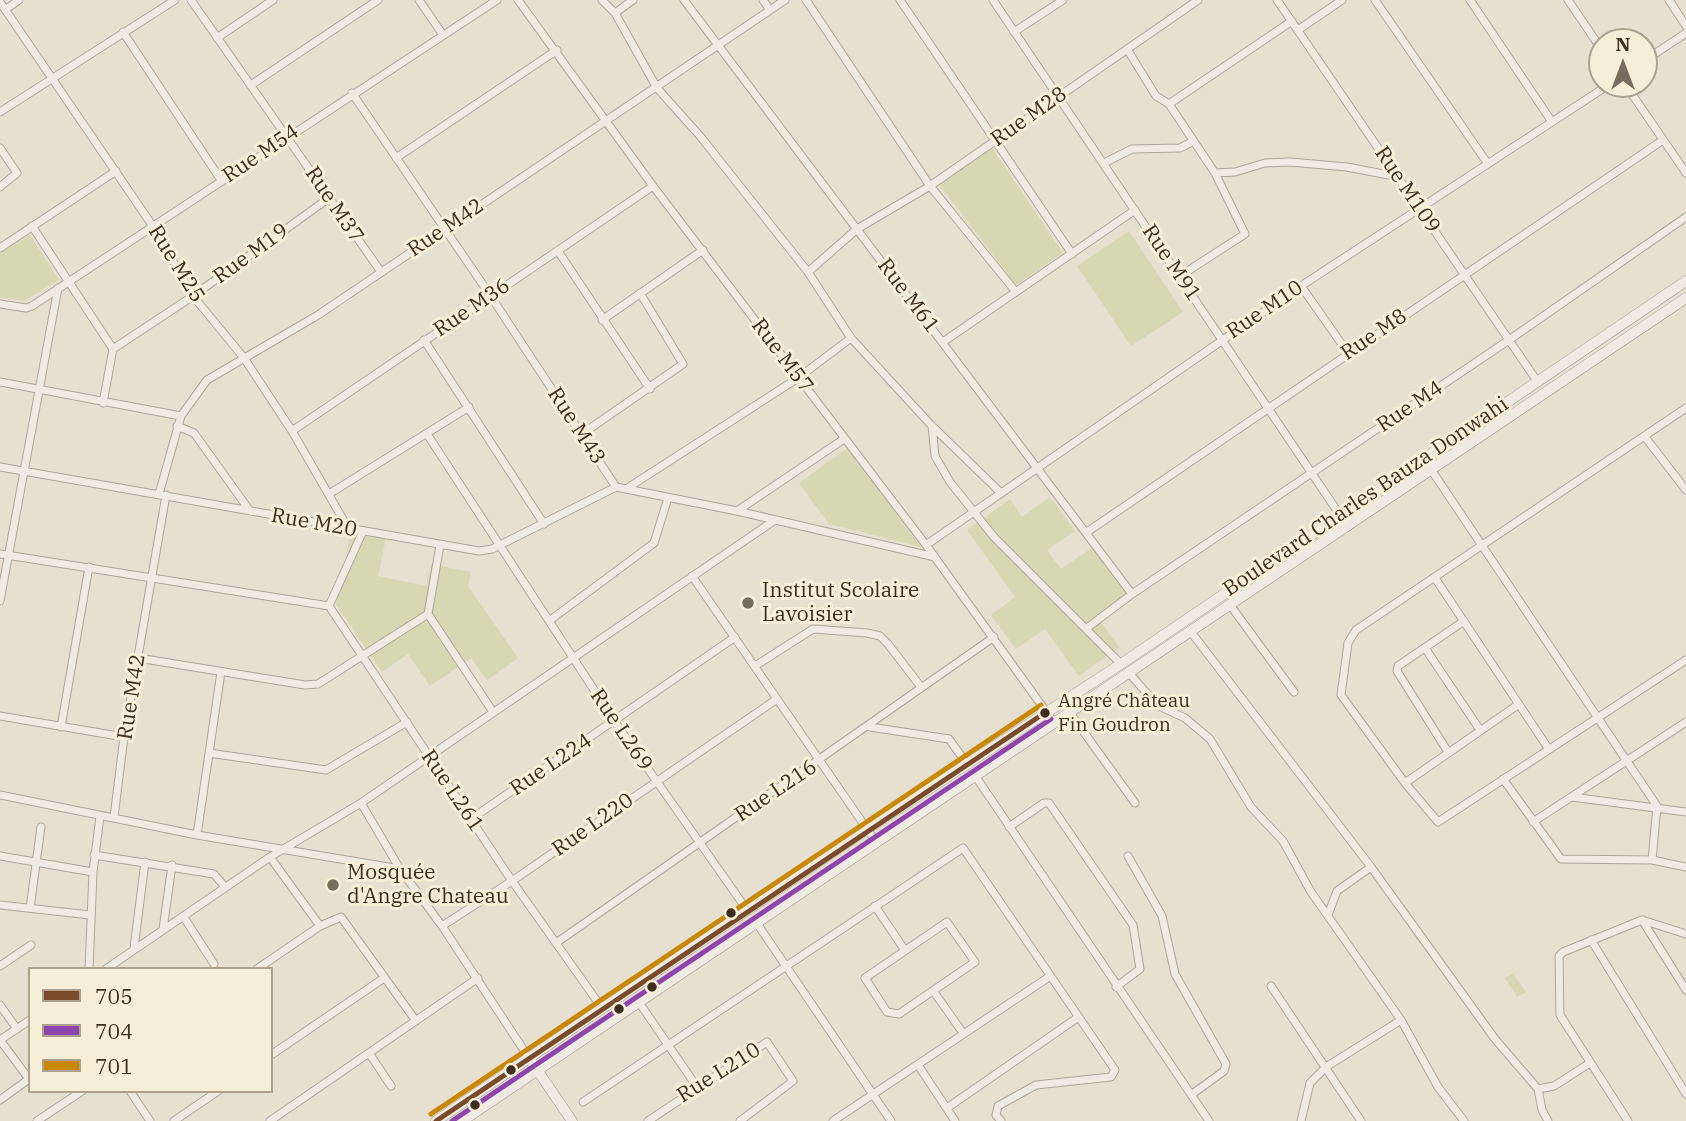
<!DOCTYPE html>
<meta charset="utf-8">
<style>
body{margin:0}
#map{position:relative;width:1686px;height:1121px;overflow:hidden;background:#e7e0d1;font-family:"IBM Plex Serif",serif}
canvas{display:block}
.legend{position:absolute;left:28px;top:967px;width:245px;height:126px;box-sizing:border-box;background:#f7eed8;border:2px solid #ada18e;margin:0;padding:9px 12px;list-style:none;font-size:21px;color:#3d2e20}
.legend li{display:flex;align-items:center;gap:14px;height:35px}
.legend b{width:35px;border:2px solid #ada18e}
.north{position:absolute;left:1588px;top:28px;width:70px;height:70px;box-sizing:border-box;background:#f7eed8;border:2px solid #ada18e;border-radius:50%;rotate:0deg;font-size:19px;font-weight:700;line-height:28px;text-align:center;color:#3d2e20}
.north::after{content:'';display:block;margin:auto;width:24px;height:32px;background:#786c5e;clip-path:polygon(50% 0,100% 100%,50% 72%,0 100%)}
</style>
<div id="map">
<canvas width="1686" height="1121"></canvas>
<ul class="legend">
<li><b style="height:9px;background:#7a4b2a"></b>705</li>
<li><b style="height:9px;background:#8e44ad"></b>704</li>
<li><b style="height:9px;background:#c88808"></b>701</li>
</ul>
<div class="north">N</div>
</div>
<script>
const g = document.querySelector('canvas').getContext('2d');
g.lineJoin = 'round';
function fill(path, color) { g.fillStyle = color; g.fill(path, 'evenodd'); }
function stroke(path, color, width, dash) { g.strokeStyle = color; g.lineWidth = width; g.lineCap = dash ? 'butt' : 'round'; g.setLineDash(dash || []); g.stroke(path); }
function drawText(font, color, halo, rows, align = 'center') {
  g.font = font + ' "IBM Plex Serif",serif'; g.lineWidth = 6; g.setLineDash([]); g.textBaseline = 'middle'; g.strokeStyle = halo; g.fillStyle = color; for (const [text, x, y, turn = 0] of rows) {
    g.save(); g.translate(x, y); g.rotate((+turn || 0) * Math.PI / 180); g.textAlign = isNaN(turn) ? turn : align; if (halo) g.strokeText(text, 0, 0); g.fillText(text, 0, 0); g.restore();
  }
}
fill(new Path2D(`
 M 992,148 L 1063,253 L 1016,285 L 939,184 Z
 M 1129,231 L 1183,312 L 1131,346 L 1077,266 Z
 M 30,235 L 59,280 L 24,301 L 0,297 L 0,243 L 5,250 Z
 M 847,448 L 921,547 L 829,524 L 799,483 Z
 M 1050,497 L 1075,531 L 1047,550 L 1061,569 L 1092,548 L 1130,599 L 1100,621 L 1119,647 L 1079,676 L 1045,629 L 1016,649 L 991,615 L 1015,597 L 967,530 L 1010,499 L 1022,517 Z
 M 351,531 L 386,538 L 378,576 L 426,586 L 431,564 L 471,572 L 468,586 L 518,658 L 487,680 L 471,658 L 430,686 L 408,654 L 382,672 L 336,604 Z
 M 1513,973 L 1526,992 L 1517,997 L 1505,978 Z`), '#d6d7b3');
const street = new Path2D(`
 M 191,0 L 381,272
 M 419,0 L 443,35
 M 518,0 L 653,186 L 926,545 L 1055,724
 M 602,0 L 615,13 L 657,88 L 700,136 L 808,272 L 851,338 L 931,425 L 1000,492
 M 684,0 L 1132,594
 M 763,0 L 770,10
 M 806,0 L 930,186 L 1016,292
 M 900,0 L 1072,254
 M 993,0 L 1348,527
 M 1277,0 L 1537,381
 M 1375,0 L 1488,164
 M 1470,0 L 1552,122
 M 1568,0 L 1602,50
 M 1669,0 L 1686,26
 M 0,2 L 152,225 L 193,296 L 244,358 L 292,431 L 348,528
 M 5,10 L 19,0
 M 615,13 L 633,0
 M 1298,30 L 1342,0
 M 123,32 L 221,180
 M 1014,32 L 1063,0
 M 217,38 L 273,0
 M 1127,49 L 1156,96 L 1169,104 L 1292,21
 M 1644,61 L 1686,33
 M 1625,84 L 1686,173
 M 251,85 L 378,0
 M 352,93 L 490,295 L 616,487 L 737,511 L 935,557
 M 1169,104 L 1215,173 L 1235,172 L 1265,163 L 1290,162 L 1347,167 L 1399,177
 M 0,112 L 175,0
 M 0,148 L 17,173 L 0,187
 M 396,158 L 557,50
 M 1104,163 L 1132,149 L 1180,148 L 1192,142
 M 32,226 L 113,349
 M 0,248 L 116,171
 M 558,251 L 650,389
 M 808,272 L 857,229 L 930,186 L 1198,0
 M 1180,276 L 1245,234 L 1215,173
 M 1301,286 L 1348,353
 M 0,304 L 26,308 L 32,306 L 497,0
 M 602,320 L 703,250
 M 424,340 L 544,524
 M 943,342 L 1135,210
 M 0,382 L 181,416
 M 103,403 L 113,349 L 193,296 L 329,198
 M 1686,408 L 1356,630 L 1348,643 L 1341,695 L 1405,783 L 1438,822 L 1686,660
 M 177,426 L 194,433 L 250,511
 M 932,426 L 935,456 L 950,482 L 994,537 L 1121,664
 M 292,431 L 653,186
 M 427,434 L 615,722 L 747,910
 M 582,434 L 683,364 L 640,293
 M 1645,437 L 1686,490
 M 0,467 L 479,551 L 492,549 L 616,487
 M 1432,471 L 1657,806 L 1652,860
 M 626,489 L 798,378 L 851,338
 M 159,494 L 181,416 L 207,380 L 318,315 L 785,0
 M 329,494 L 469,407
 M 737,511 L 844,439
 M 1087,532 L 1663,140
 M 926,545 L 1301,286 L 1610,84
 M 0,554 L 329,606
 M 692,576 L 876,842
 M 1435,578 L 1548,748
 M 0,601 L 58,288
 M 1230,605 L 1294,692
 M 329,606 L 512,881 L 602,1008
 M 329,606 L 363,531
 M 428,614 L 493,712
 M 549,621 L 654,543 L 668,498
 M 1087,628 L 1132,594 L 1509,340 L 1686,217
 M 1191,632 L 1371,867 L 1495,1039 L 1538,1089 L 1542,1110 L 1548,1121
 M 1425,648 L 1480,730
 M 138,658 L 305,685 L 318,684 L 428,614 L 440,545
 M 755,666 L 813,629 L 867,633 L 880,636 L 888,644 L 921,687
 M 1130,674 L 1157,705 L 1185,718 L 1210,739 L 1251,807 L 1283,841 L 1311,892 L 1401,1020 L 1438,1087 L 1464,1121
 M 1070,713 L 1135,803
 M 0,716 L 124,737
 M 61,727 L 89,567
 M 870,727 L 949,739 L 967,764
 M 1448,752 L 1397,671 L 1398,666 L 1464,621
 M 209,753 L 326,770 L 407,722
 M 976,777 L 1209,1121
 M 1503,779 L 1561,859 L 1652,860 L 1686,867
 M 1405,783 L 1519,704
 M 0,795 L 197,835 L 400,869 L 442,926 L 529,1058
 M 1572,797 L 1686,812
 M 361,803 L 400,869
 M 114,817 L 124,737 L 166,495
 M 471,819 L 735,637
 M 1533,822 L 1686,722
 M 1009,827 L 1044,803 L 1049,803 L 1133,925 L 1140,969 L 1116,987
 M 197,835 L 221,672
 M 94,855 L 214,874 L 225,887
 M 0,856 L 93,872
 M 1128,856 L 1162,916 L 1175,974 L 1226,1064 L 1224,1071 L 1191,1095
 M 270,857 L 320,926
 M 0,905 L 90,915
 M 875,906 L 904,949
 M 30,908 L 41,827
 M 1328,915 L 1337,891 L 1371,867
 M 183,916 L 214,964
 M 1642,920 L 1686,990
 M 756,922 L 891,1121
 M 947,922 L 975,962 L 899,1014 L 887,1012 L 865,978 Z
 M 442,926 L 512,881 L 777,699
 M 163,929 L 172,865
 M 1591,940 L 1686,1094
 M 556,943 L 994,637
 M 134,948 L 145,862
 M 0,966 L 31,945
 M 89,969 L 93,872 L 100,816
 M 106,969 L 270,857 L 361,803 L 772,522
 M 257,969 L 320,926 L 341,917 L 416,1021
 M 1271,986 L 1361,1121
 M 934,992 L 963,1033
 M 638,1001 L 697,1087
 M 0,1005 L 17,1029
 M 0,1040 L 30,1020
 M 369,1053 L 391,1086
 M 271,1055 L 384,978
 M 918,1065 L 955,1121
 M 1538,1089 L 1554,1086 L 1590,1063
 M 130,1091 L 150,1121
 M 0,1100 L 29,1079 L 0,1040
 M 583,1102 L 963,848 L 1115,1070 L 1111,1077 L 1036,1085 L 998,1106 L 996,1115 L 1001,1121
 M 947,1108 L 1077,1018
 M 37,1121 L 82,1091
 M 174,1121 L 218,1091
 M 270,1121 L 478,978
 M 648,1121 L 767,1042 L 793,1081 L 740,1121
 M 833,1121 L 1049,977
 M 1301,1121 L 1310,1083 L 1326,1067 L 1401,1020
 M 1628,1121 L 1560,1015 L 1559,956 L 1563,952 L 1642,920 L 1686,934`);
const secondary = new Path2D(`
 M 529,1058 L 572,1121
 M 436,1121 L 867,829 L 1121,664 L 1686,281
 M 462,1121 L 1686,298`);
stroke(street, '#ada599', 9);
stroke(secondary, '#9c958a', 11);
stroke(street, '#efebe3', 7);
stroke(secondary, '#efebe3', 10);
stroke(new Path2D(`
 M 436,1121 L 1046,712`), '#7a4b2a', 5);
stroke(new Path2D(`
 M 452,1121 L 1051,719`), '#8e44ad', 5);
stroke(new Path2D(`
 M 431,1114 L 1041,705`), '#c88808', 5);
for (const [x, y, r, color] of [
 [748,603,7,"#786c5e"],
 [1045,713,6,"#3d2e20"],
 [333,885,7,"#786c5e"],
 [731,913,6,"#3d2e20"],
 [652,987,6,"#3d2e20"],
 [619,1009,6,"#3d2e20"],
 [511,1070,6,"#3d2e20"],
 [475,1105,6,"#3d2e20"]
]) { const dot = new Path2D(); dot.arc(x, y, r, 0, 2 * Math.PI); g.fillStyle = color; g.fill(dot); stroke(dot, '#f7eed8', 2.5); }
drawText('19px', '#3d2e20', '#f7eed8', [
 ["Angré Château",1058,702],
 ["Fin Goudron",1058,726]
], 'left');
drawText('21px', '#3d2e20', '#f7eed8', [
 ["Rue M28",1029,117,-35],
 ["Rue M54",261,154,-34],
 ["Rue M109",1407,190,56],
 ["Rue M37",334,205,56],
 ["Rue M42",446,228,-34],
 ["Rue M19",251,254,-36],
 ["Rue M91",1171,263,56],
 ["Rue M25",176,264,58],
 ["Rue M61",908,296,53],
 ["Rue M36",472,308,-34],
 ["Rue M10",1265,310,-34],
 ["Rue M8",1374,335,-34],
 ["Rue M57",782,356,53],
 ["Rue M4",1410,407,-34],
 ["Rue M43",576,426,57],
 ["Boulevard Charles Bauza Donwahi",1366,497,-34],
 ["Rue M20",314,523,10],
 ["Rue M42",132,697,-81],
 ["Rue L269",621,730,56],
 ["Rue L224",551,765,-34],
 ["Rue L261",452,791,56],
 ["Rue L216",776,791,-34],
 ["Rue L220",593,825,-35],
 ["Rue L210",719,1073,-32]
]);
drawText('21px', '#3d2e20', '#f7eed8', [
 ["Institut Scolaire",762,591],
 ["Lavoisier",762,615],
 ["Mosquée",347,873],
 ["d'Angre Chateau",347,897]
], 'left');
</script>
